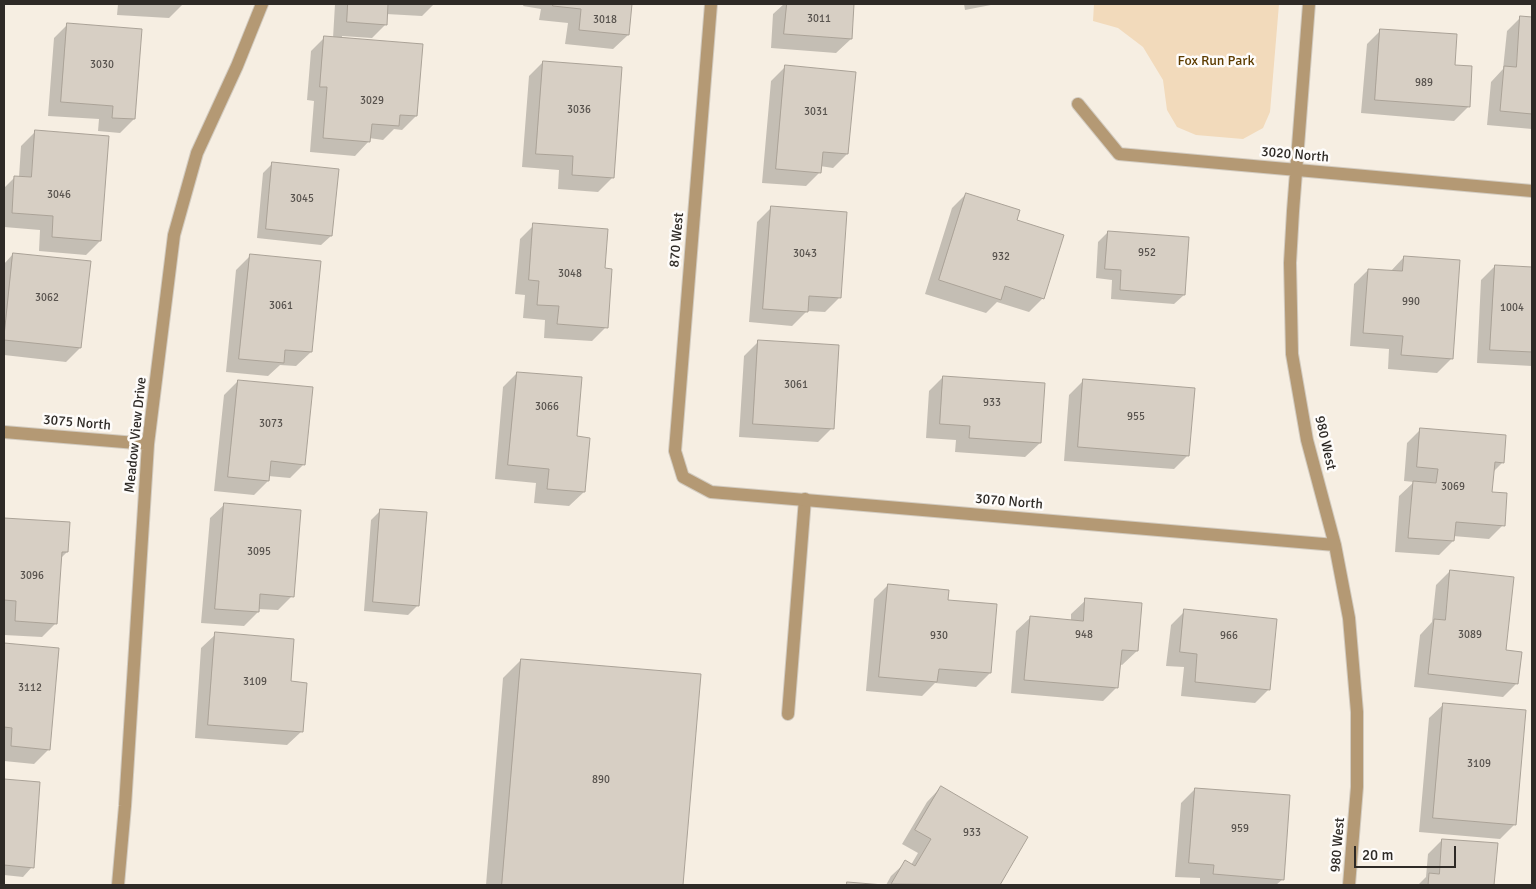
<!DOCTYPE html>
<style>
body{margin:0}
#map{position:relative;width:1536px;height:889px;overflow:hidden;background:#f6eee2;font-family:Signika,sans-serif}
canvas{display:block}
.frame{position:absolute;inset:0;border:5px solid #2e2a26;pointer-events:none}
.scale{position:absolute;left:1354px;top:846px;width:102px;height:22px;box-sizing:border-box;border:2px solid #2e2a26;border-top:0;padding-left:6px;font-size:15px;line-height:18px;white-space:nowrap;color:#2e2a26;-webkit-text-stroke:4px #fefcfa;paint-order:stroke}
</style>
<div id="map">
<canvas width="1536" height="889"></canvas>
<div class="frame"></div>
<div class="scale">20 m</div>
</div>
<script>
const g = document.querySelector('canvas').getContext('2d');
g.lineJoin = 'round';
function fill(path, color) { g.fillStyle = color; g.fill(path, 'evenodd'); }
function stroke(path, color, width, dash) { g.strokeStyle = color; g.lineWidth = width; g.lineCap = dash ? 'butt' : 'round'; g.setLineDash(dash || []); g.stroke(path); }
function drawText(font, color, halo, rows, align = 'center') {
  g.font = font + ' Signika,sans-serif'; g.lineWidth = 5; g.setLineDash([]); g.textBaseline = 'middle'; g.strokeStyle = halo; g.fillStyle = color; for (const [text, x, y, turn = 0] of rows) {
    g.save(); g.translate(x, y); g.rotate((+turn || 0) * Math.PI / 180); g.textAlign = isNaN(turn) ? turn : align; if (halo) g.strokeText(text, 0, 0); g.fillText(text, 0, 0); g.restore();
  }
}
fill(new Path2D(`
 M 1094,4 L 1279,4 L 1270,112 L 1263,128 L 1243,139 L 1196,135 L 1177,127 L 1167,110 L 1163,80 L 1143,47 L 1118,28 L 1093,21 Z`), '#f2dabb');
fill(new Path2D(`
 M 118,4 L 183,4 L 169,18 L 117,15 Z
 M 335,4 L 434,4 L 422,16 L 386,14 L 386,24 L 372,38 L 342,36 L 342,39 L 416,116 L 402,130 L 394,129 L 383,140 L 369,138 L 369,141 L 355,156 L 310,152 L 314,101 L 307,100 L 311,51 L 325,37 L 333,38 Z
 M 524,4 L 631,4 L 628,35 L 613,49 L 565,44 L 568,23 L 539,20 L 541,9 L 523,6 Z
 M 784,4 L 853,4 L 851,39 L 836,53 L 771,48 L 773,14 Z
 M 964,4 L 996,4 L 965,10 Z
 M 1521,17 L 1532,18 L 1532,129 L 1487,125 L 1491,82 L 1503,69 L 1507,31 Z
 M 68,24 L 134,119 L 120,133 L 98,131 L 99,119 L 48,116 L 54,38 Z
 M 1381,30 L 1454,66 L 1469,106 L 1454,121 L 1361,113 L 1367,44 Z
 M 543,62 L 612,178 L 598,192 L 558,189 L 559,170 L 522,167 L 529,76 Z
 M 785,67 L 847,154 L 833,168 L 820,166 L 820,172 L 806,186 L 762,183 L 771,81 Z
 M 35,132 L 100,241 L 86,255 L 39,251 L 40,230 L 4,227 L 4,188 L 15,177 L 19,177 L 21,146 Z
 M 273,163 L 331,236 L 321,245 L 257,238 L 263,173 Z
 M 966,194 L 1015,221 L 1043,298 L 1029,312 L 997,302 L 986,313 L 925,294 L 952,208 Z
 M 771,208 L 839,298 L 825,312 L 807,311 L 792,326 L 749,322 L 757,222 Z
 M 534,225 L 604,269 L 606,327 L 592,341 L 544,338 L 545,320 L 523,318 L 525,295 L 515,294 L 520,239 Z
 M 1108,232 L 1184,295 L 1174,304 L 1111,299 L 1112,280 L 1096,278 L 1098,242 Z
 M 13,254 L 80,348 L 66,362 L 4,355 L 4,264 Z
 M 250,256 L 319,262 L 311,352 L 296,366 L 280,365 L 268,376 L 226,372 L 236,270 Z
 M 1404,257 L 1451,359 L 1437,373 L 1388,369 L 1389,349 L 1350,346 L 1354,284 L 1368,270 L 1390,272 Z
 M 1495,266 L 1532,268 L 1532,366 L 1477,363 L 1481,280 Z
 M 758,342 L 832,428 L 818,442 L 739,437 L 744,356 Z
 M 517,373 L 576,438 L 584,492 L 569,506 L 534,503 L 536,483 L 495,479 L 503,387 Z
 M 943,377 L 1040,443 L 1025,457 L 955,452 L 956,440 L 926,438 L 929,391 Z
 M 238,381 L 304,464 L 290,478 L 268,476 L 268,481 L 254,495 L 214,491 L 224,395 Z
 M 1083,381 L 1188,455 L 1174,469 L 1064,461 L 1069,395 Z
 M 1421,429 L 1503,462 L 1493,472 L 1491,493 L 1503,525 L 1489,539 L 1453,536 L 1453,541 L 1439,555 L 1395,552 L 1399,496 L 1414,482 L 1404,481 L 1407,443 Z
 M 225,504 L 292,596 L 278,610 L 258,609 L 258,612 L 244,626 L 201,623 L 210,518 Z
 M 381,510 L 418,605 L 408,615 L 364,611 L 371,520 Z
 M 4,519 L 69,523 L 67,552 L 60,559 L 56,623 L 42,637 L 4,635 Z
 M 1450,571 L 1505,651 L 1517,683 L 1503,697 L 1414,687 L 1420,635 L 1432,622 L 1436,585 Z
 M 888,585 L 946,601 L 990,673 L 976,687 L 935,683 L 922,696 L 866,691 L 874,599 Z
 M 1086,600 L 1137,651 L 1122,665 L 1119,664 L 1117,687 L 1103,701 L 1011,693 L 1016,631 L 1031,617 L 1071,621 L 1071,614 Z
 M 1185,611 L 1269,689 L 1255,703 L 1181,696 L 1184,667 L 1166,666 L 1171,625 Z
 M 216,634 L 290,683 L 302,731 L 287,745 L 195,738 L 201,648 Z
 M 4,644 L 58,649 L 48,750 L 34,764 L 4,761 Z
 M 521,660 L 700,675 L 682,885 L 486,885 L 503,678 Z
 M 1444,704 L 1514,825 L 1500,839 L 1419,832 L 1429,718 Z
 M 4,780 L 39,783 L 32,867 L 23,877 L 4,875 Z
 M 941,787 L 1027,837 L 998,885 L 886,885 L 891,876 L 906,862 L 911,865 L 918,853 L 902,844 L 927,802 Z
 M 1195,789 L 1283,879 L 1276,885 L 1200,885 L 1200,878 L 1175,877 L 1181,803 Z
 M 1442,840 L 1496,844 L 1493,885 L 1418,885 L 1426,877 L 1428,854 Z`), '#0003');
const building = new Path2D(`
 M 348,4 L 388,4 L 387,25 L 347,22 Z
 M 553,4 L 632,4 L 629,35 L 579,30 L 581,9 L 553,6 Z
 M 787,4 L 854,4 L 852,39 L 784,34 Z
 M 1520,16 L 1532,17 L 1532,114 L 1500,111 L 1504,66 L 1516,67 Z
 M 67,23 L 142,29 L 135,119 L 112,118 L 113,106 L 61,102 Z
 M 1380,29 L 1457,34 L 1455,65 L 1472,66 L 1470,107 L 1375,100 Z
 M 324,36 L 423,44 L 417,116 L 400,115 L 399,126 L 372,124 L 370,142 L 323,138 L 327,87 L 320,87 Z
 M 543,61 L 622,67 L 614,178 L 572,175 L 573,156 L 536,154 Z
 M 785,65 L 856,72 L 848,154 L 823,152 L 821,173 L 776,169 Z
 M 35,130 L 109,136 L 101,241 L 52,237 L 53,216 L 12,213 L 14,176 L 31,177 Z
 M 272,162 L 339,169 L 332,236 L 266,229 Z
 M 966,193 L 1020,210 L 1017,220 L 1064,235 L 1044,299 L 1005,286 L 1001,300 L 939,280 Z
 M 771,206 L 847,212 L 841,298 L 809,296 L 808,312 L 763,309 Z
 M 533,223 L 608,229 L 605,268 L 612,269 L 608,328 L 557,324 L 559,306 L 537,305 L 539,281 L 529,280 Z
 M 1108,231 L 1189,237 L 1185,295 L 1120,290 L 1121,270 L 1105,269 Z
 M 13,253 L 91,261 L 81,348 L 4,340 Z
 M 250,254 L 321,261 L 312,352 L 285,350 L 284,363 L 239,359 Z
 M 1404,256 L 1460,260 L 1453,359 L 1401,355 L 1403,336 L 1363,333 L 1368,269 L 1402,271 Z
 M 1495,265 L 1532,267 L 1532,352 L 1490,350 Z
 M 758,340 L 839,345 L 834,429 L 753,424 Z
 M 517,372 L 582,377 L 577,436 L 590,438 L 585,492 L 547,489 L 549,469 L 508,465 Z
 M 943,376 L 1045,383 L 1041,443 L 969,438 L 970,426 L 940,424 Z
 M 1083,379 L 1195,388 L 1189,456 L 1078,447 Z
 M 238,380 L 313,387 L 305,465 L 271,461 L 269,481 L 228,477 Z
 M 1420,428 L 1506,435 L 1504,463 L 1495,462 L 1492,492 L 1507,493 L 1505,526 L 1456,522 L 1454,541 L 1408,538 L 1413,481 L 1436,483 L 1438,469 L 1417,467 Z
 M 224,503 L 301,510 L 294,597 L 260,594 L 259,612 L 215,609 Z
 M 380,509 L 427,512 L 419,606 L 373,602 Z
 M 4,518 L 70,522 L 68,552 L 62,552 L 57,624 L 15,621 L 16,601 L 4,600 Z
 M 1450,570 L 1514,577 L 1506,650 L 1522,652 L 1518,684 L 1428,674 L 1434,619 L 1445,620 Z
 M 888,584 L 949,590 L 948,600 L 997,604 L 991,673 L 939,669 L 937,682 L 879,677 Z
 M 1085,598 L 1142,603 L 1138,651 L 1122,650 L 1118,688 L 1024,680 L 1030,616 L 1083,621 Z
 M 1184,609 L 1277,619 L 1270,690 L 1195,682 L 1197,654 L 1180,652 Z
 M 215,632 L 294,639 L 291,681 L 307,683 L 303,732 L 208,725 Z
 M 4,643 L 59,648 L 50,750 L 11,746 L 12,728 L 4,727 Z
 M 521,659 L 701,674 L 683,885 L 502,885 Z
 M 1443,703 L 1526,710 L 1516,825 L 1433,818 Z
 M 4,779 L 40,782 L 34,868 L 4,865 Z
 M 941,786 L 1028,837 L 1000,885 L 891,884 L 905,860 L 915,866 L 931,839 L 915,830 Z
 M 1195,788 L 1290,795 L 1284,880 L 1213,874 L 1214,865 L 1189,863 Z
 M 1442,839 L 1498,843 L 1494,885 L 1428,885 L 1429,873 L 1439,874 Z
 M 847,882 L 884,885 L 847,885 Z`);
fill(building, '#d7cfc4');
stroke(building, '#aaa297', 1);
const lane = new Path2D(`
 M 788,714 L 805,499`);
const street = new Path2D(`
 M 711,4 L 675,451 L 683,477 L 711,492 L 1335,545
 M 1309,4 L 1293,211 L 1290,263 L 1292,354 L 1307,440 L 1335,545 L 1349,618 L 1357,712 L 1357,787 L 1349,885
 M 1078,104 L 1119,154 L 1532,191
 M 4,432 L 148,444
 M 118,885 L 125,806 L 148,444 L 174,235 L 197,153 L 237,66 L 262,4`);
stroke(lane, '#d2cbc0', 14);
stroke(street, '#d2cbc0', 14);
stroke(lane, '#b49974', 12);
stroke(street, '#b49974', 12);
drawText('11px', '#58534e', null, [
 ["3011",819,19],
 ["3018",605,20],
 ["3030",102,65],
 ["989",1424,83],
 ["3029",372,101],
 ["3036",579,110],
 ["3031",816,112],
 ["3046",59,195],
 ["3045",302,199],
 ["952",1147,253],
 ["3043",805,254],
 ["932",1001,257],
 ["3048",570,274],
 ["3062",47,298],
 ["990",1411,302],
 ["3061",281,306],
 ["1004",1512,308],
 ["3061",796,385],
 ["933",992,403],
 ["3066",547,407],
 ["955",1136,417],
 ["3073",271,424],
 ["3069",1453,487],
 ["3095",259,552],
 ["3096",32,576],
 ["948",1084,635],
 ["3089",1470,635],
 ["930",939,636],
 ["966",1229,636],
 ["3109",255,682],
 ["3112",30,688],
 ["3109",1479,764],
 ["890",601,780],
 ["959",1240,829],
 ["933",972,833]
]);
drawText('14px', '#5d3c00', '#fefcfa', [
 ["Fox Run Park",1216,61]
]);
drawText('14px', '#2e2a26', '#fefcfa', [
 ["3020 North",1295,155,5],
 ["870 West",677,240,-85],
 ["3075 North",77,423,5],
 ["Meadow View Drive",136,435,-84],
 ["980 West",1325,443,77],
 ["3070 North",1009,502,5],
 ["980 West",1338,845,-85]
]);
</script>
